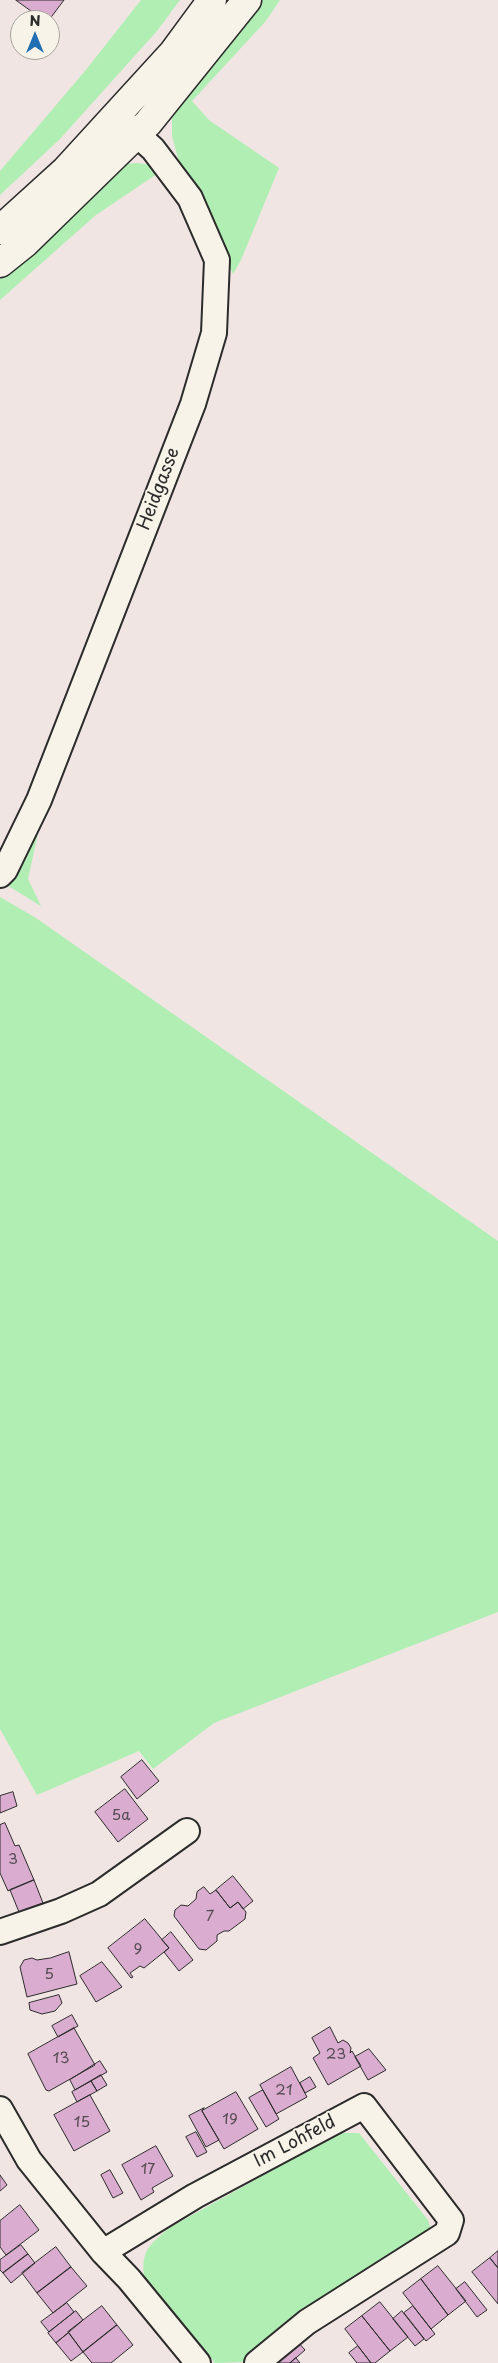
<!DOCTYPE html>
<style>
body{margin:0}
#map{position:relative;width:498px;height:2363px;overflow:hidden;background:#f1e5e3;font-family:"Playpen Sans",sans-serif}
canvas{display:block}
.north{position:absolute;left:10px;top:10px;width:50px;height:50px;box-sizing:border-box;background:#f7f3e8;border:1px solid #a5a39c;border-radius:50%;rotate:0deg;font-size:14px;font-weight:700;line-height:20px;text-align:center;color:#2b2b2b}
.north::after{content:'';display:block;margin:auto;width:18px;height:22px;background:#1f6fb2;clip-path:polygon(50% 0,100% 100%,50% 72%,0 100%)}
</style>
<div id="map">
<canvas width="498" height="2363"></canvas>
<div class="north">N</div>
</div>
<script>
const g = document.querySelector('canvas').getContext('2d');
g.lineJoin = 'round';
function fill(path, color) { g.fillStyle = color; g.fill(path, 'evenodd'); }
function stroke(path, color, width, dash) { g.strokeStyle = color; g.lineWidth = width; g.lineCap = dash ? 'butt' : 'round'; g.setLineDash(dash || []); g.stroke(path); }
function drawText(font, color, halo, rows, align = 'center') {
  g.font = font + ' "Playpen Sans",sans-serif'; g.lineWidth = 4; g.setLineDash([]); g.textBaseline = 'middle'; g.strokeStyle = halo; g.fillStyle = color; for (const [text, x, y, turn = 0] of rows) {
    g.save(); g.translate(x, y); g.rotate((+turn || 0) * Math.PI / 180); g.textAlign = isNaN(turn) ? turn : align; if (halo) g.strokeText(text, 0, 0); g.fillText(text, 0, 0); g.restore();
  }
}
fill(new Path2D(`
 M 141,0 L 180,0 L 157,31 L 60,139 L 0,195 L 0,171 L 85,71 Z
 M 256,0 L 280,0 L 265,22 L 192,101 L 209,120 L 279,168 L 241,260 L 233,274 L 178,158 L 172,136 L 172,119 L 180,94 Z
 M 137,163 L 151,165 L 160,172 L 96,215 L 0,300 L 0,273 L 124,164 Z
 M 39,829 L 28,879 L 41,906 L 5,884 L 18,870 Z
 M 0,897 L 36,918 L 498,1241 L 498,1612 L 214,1723 L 153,1769 L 139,1751 L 37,1795 L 0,1729 Z
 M 339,2133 L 359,2133 L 428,2220 L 431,2230 L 306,2313 L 242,2362 L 215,2363 L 144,2277 C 141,2249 150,2245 169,2228 Z`), '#b0eeb4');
const building = new Path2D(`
 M 16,0 L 64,0 L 49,20 L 44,20 Z
 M 142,1760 L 159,1781 L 137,1799 L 121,1777 Z
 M 125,1789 L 148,1819 L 118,1842 L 95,1812 Z
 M 13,1792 L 17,1806 L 0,1813 L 0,1796 Z
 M 5,1823 L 15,1846 L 19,1845 L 34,1880 L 8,1891 L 0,1873 L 0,1825 Z
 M 233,1876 L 253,1901 L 243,1909 L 238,1902 L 230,1908 L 216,1890 Z
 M 34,1880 L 43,1903 L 19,1912 L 10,1890 Z
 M 204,1887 L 210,1894 L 216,1890 L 230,1908 L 238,1902 L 246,1912 L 245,1919 L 229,1931 L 224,1931 L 217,1935 L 217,1941 L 206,1950 L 199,1949 L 174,1916 L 175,1910 L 181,1905 L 188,1906 L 196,1899 L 197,1892 Z
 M 145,1919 L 169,1948 L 144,1968 L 140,1966 L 130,1973 L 133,1977 L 131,1978 L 108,1948 Z
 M 171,1932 L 193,1960 L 179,1971 L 164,1952 L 169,1948 L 162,1940 Z
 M 69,1952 L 77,1984 L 27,1997 L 20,1967 L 24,1960 L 32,1958 L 37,1960 L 50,1958 Z
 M 102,1962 L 122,1987 L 96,2002 L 80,1976 Z
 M 59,1995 L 62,2003 L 55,2011 L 42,2014 L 30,2010 L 29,2003 Z
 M 72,2015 L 78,2026 L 58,2037 L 52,2026 Z
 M 330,2027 L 338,2043 L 343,2040 L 348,2043 L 351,2048 L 350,2053 L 352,2051 L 361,2066 L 328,2085 L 313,2058 L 320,2053 L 312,2038 Z
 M 74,2028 L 95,2065 L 49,2091 L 46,2090 L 28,2054 Z
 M 369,2049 L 386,2070 L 368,2080 L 355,2057 Z
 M 100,2061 L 107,2072 L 75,2090 L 70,2080 Z
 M 291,2067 L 307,2097 L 276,2114 L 260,2085 Z
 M 101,2075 L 107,2085 L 97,2091 L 91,2081 Z
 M 310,2077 L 316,2087 L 305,2093 L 300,2083 Z
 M 91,2081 L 97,2091 L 77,2102 L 72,2092 Z
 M 263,2090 L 279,2119 L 266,2127 L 249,2098 Z
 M 236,2092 L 258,2129 L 224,2149 L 202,2111 Z
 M 90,2095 L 110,2131 L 74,2151 L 54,2115 Z
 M 204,2108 L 202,2111 L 219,2140 L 206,2147 L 189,2116 Z
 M 196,2132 L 207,2152 L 197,2157 L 186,2137 Z
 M 156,2146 L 173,2176 L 152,2188 L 154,2192 L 141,2200 L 122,2165 Z
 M 110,2170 L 123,2193 L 113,2198 L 101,2175 Z
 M 0,2175 L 7,2185 L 0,2191 Z
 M 20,2205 L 39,2230 L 6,2255 L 0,2247 L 0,2221 Z
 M 21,2245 L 28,2254 L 3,2273 L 0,2270 L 0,2260 Z
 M 56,2247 L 71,2267 L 37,2293 L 22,2273 Z
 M 498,2251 L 498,2268 L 490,2258 Z
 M 28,2254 L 35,2263 L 11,2283 L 3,2273 Z
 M 490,2258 L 498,2268 L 498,2304 L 472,2272 Z
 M 438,2266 L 466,2301 L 448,2315 L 421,2279 Z
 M 71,2267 L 87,2286 L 53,2313 L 37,2293 Z
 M 421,2279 L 448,2315 L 431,2329 L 403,2293 Z
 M 465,2282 L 487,2310 L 477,2317 L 456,2289 Z
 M 380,2302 L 408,2337 L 390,2351 L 362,2316 Z
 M 67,2303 L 74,2312 L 49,2332 L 41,2322 Z
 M 102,2306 L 117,2325 L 83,2352 L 68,2332 Z
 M 413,2306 L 435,2334 L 426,2341 L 404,2313 Z
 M 76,2311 L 83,2320 L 56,2343 L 48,2333 Z
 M 402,2311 L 424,2339 L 415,2346 L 393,2319 Z
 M 362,2316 L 390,2351 L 375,2363 L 371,2363 L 345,2329 Z
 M 117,2325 L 133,2345 L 111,2363 L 92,2363 L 83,2352 Z
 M 69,2333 L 83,2352 L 71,2361 L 56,2343 Z
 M 298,2342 L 305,2350 L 290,2363 L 272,2363 Z
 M 358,2346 L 371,2363 L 357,2363 L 349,2353 Z
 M 296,2358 L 300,2363 L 290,2363 Z`);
fill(building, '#daadd0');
stroke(building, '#2b2b2b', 1);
const street = new Path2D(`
 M 0,875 L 5,870 L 39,800 L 193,404 L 214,333 L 217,260 L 190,198 L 153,149 L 123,122
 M 0,1932 L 61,1911 L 99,1894 L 187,1831
 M 0,2109 L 29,2160 L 103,2252 L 129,2279 L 198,2363
 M 103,2252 L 195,2196 L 364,2106 L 451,2220 L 447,2233 L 307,2322 L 257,2363`);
const secondary = new Path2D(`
 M 0,230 L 66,170 L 173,53 L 212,0
 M 0,263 L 25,243 L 148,123 L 247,0`);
stroke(street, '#2b2b2b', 28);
stroke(secondary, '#2b2b2b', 31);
stroke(street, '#f7f3e8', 24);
stroke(secondary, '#f7f3e8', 28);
drawText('15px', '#574c54', null, [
 ["5a",121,1816],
 ["3",13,1860],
 ["7",210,1917],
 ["9",138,1950],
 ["5",49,1975],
 ["23",336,2055],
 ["13",61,2059],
 ["21",284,2091],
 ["19",230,2120],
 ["15",82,2123],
 ["17",148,2170]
]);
drawText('18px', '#2b2b2b', '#f7f3e8', [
 ["Heidgasse",159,489,-69],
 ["Im Lohfeld",295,2142,-28]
]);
</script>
